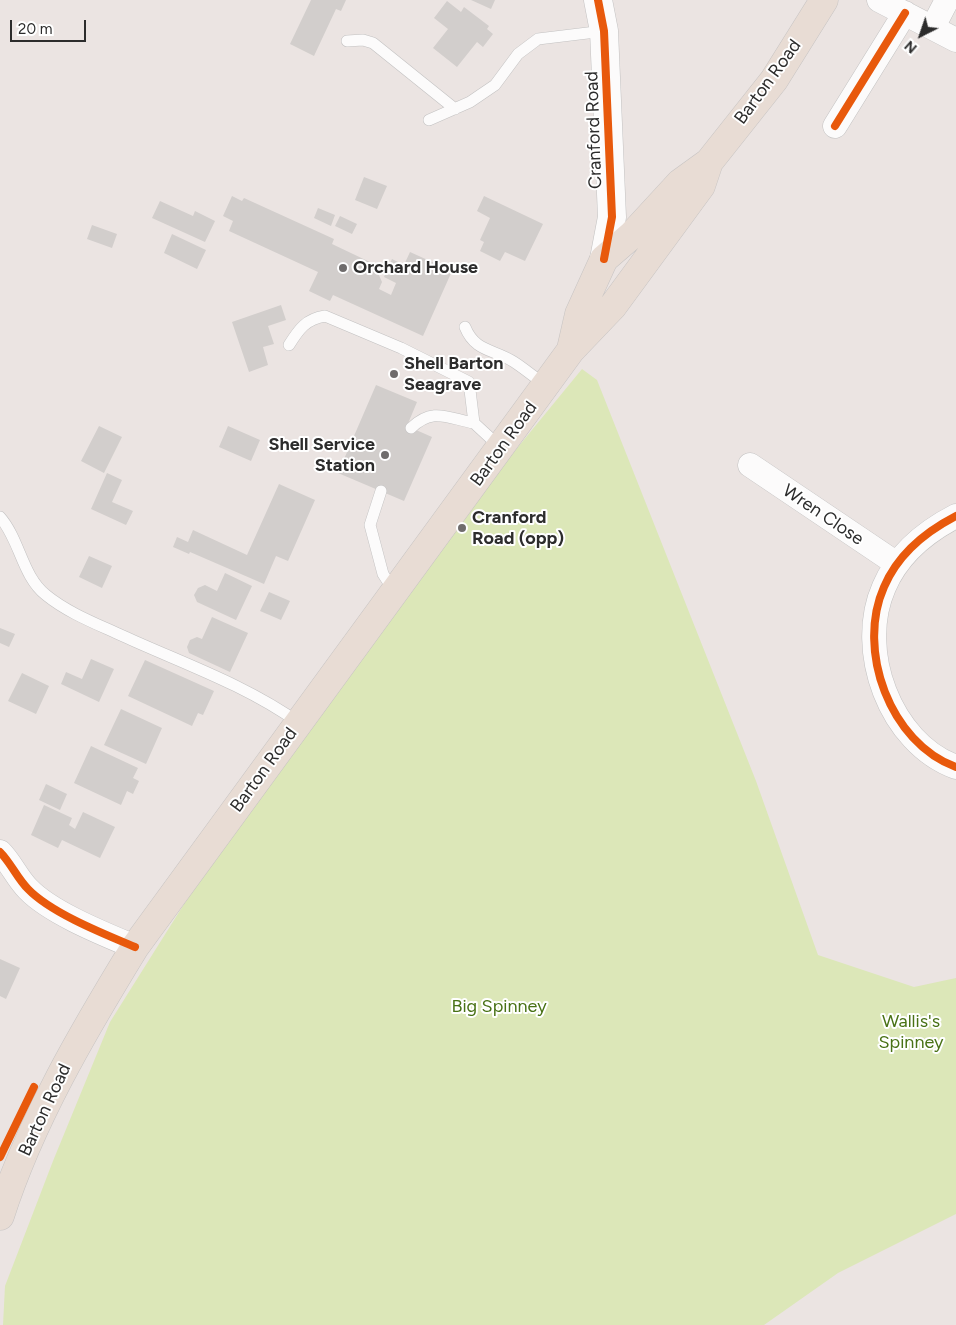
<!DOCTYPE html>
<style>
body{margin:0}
#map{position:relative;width:956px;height:1325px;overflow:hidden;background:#ebe4e2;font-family:Figtree,sans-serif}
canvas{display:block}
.north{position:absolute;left:896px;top:10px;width:50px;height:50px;-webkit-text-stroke:4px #fff;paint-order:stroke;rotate:221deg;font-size:14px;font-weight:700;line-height:20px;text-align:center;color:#2c2c2c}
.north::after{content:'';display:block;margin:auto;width:18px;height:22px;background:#2c2c2c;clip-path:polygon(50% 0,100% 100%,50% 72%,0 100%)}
.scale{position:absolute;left:10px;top:20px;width:76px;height:22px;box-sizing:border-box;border:2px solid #2c2c2c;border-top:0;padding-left:6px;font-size:15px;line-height:18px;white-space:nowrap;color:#2c2c2c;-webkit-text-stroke:4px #fff;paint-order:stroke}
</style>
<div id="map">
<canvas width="956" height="1325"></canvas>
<div class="north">N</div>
<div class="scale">20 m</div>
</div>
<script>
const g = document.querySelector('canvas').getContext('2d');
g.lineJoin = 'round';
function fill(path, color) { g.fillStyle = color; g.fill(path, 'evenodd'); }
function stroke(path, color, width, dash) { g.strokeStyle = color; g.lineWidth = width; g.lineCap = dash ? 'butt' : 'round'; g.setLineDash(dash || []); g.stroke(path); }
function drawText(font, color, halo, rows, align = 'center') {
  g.font = font + ' Figtree,sans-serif'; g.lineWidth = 4; g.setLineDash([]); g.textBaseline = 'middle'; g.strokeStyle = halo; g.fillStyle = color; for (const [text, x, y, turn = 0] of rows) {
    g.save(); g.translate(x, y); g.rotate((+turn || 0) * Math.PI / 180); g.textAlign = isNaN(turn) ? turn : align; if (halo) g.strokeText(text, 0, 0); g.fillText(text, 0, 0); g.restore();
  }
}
fill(new Path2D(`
 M 582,369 L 597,380 L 756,781 L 818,955 L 914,987 L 956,978 L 956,1214 L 838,1273 L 764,1325 L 3,1325 L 5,1286 L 53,1161 L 110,1022 L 213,858 L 486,486 Z`), '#dce7b8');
fill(new Path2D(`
 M 311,0 L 346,0 L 341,11 L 336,9 L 314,56 L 290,44 Z
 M 471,0 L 495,0 L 491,9 Z
 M 447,1 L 461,12 L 464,7 L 489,26 L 487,29 L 493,34 L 483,47 L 477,42 L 457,67 L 433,48 L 448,29 L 434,18 Z
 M 364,177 L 387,186 L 377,209 L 355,200 Z
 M 232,196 L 242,201 L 244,198 L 334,239 L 332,244 L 374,264 L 382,282 L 379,289 L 391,295 L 396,283 L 384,277 L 392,259 L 404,265 L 410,252 L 452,271 L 423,336 L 333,295 L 330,301 L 309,291 L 318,272 L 229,231 L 233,221 L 223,216 Z
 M 484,196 L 543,224 L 525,261 L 505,252 L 500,261 L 480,251 L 484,242 L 480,240 L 490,218 L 477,211 Z
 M 160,201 L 193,216 L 195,211 L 215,221 L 205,242 L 152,218 Z
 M 318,208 L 335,215 L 331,226 L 314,218 Z
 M 340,216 L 357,224 L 352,234 L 335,226 Z
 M 92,225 L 117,234 L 112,248 L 87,239 Z
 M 172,234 L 206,250 L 197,269 L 164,253 Z
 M 281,305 L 286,320 L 268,326 L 274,344 L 263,347 L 268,365 L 249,372 L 232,322 Z
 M 376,385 L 417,402 L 407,426 L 432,437 L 404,501 L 338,473 Z
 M 99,426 L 122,437 L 104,473 L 81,461 Z
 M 228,426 L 260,440 L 251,461 L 219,447 Z
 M 107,473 L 122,480 L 112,502 L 133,511 L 126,525 L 91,509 Z
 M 279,484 L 315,500 L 288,561 L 276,556 L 264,584 L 190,552 L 189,554 L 173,547 L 177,537 L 188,542 L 193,530 L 247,555 Z
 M 89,556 L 112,566 L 102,588 L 79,577 Z
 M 225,573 L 252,586 L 236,620 L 197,602 L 194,595 L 198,588 L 205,585 L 217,591 Z
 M 269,592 L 290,601 L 281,620 L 260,611 Z
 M 212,617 L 248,633 L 230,672 L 189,653 L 187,647 L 190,640 L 197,637 L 202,639 Z
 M 0,628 L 15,634 L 9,647 L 0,643 Z
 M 91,659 L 114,669 L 99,702 L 61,684 L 66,672 L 82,679 Z
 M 145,660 L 214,691 L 203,715 L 198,713 L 192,726 L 128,696 Z
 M 22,673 L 49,686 L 36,714 L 8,701 Z
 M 121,709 L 162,728 L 146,764 L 104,745 Z
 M 91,746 L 138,768 L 133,778 L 139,781 L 133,794 L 127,791 L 121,805 L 74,783 Z
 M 46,784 L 67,794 L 60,810 L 39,800 Z
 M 44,805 L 72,818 L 69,825 L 75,829 L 83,812 L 115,827 L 100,858 L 62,840 L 58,848 L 31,835 Z
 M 0,959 L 20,968 L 6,999 L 0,996 Z`), '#d2cecc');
const service = new Path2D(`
 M 347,41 L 363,40 L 373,43 L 455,109
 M 429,120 L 470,102 L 495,85 L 518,54 L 538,39 L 604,31
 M 465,327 C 475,352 494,349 514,362 C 525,369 535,378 546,385
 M 289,345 C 299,329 306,319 325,316 L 401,348 L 469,382 L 474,423 L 500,447
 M 411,428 C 433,407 447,418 474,423
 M 381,491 L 370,525 L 383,574 L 394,591
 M 0,517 C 20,540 22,576 46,595 C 68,613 97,624 123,636 C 182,663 246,685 299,723`);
const minor = new Path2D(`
 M 879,0 L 956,40
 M 933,27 L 947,0
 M 835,126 L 905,13
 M 750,465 L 897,564
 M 956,516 C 925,532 898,554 884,587 C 856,650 890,743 956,767
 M 0,852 C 11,863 17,878 28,889 C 51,913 104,934 135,947`);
const tertiary = new Path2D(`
 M 598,0 L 604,31 L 612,217 L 604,259`);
const primary = new Path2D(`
 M 571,349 L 579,314 L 604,259 L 633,234 L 680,183 L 709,162 L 774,80 L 824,0
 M 0,1216 C 31,1120 83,1032 135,947 L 571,350 L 613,306 L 701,186 L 709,162`);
stroke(service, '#c2c1c1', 12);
stroke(minor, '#c2c1c1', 25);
stroke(tertiary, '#c2c1c1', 29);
stroke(primary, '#c6c3c2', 29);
stroke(service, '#fcfbfb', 11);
stroke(minor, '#fcfbfb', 24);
stroke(tertiary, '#fcfbfb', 28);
stroke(primary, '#e8dcd4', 28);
stroke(new Path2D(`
 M 598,0 L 604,31 L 612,217 L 604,259
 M 835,126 L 905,13
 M 956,516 C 925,532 898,554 884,587 C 856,650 890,743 956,767
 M 0,852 C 11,863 17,878 28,889 C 51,913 104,934 135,947
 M 0,1157 L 34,1087`), '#e8590c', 8);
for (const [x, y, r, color] of [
 [343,268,5,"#6f6c6c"],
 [394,374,5,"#6f6c6c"],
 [385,455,5,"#6f6c6c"],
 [462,528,5,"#6f6c6c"]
]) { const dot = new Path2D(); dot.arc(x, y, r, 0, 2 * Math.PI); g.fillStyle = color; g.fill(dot); stroke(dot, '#fff', 2); }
drawText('18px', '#2c2c2c', '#fff', [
 ["Barton Road",768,82,-54],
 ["Cranford Road",594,130,-92],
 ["Barton Road",504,444,-54],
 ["Wren Close",823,515,34],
 ["Barton Road",264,770,-54],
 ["Barton Road",45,1110,-65]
]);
drawText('bold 18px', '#2c2c2c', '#fff', [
 ["Orchard House",353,268],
 ["Shell Barton",404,364],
 ["Seagrave",404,385],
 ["Shell Service",375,445,"right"],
 ["Station",375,466,"right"],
 ["Cranford",472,518],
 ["Road (opp)",472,539]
], 'left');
drawText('18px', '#487115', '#fff', [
 ["Big Spinney",499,1007],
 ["Wallis's",911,1022],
 ["Spinney",911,1043]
]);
</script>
